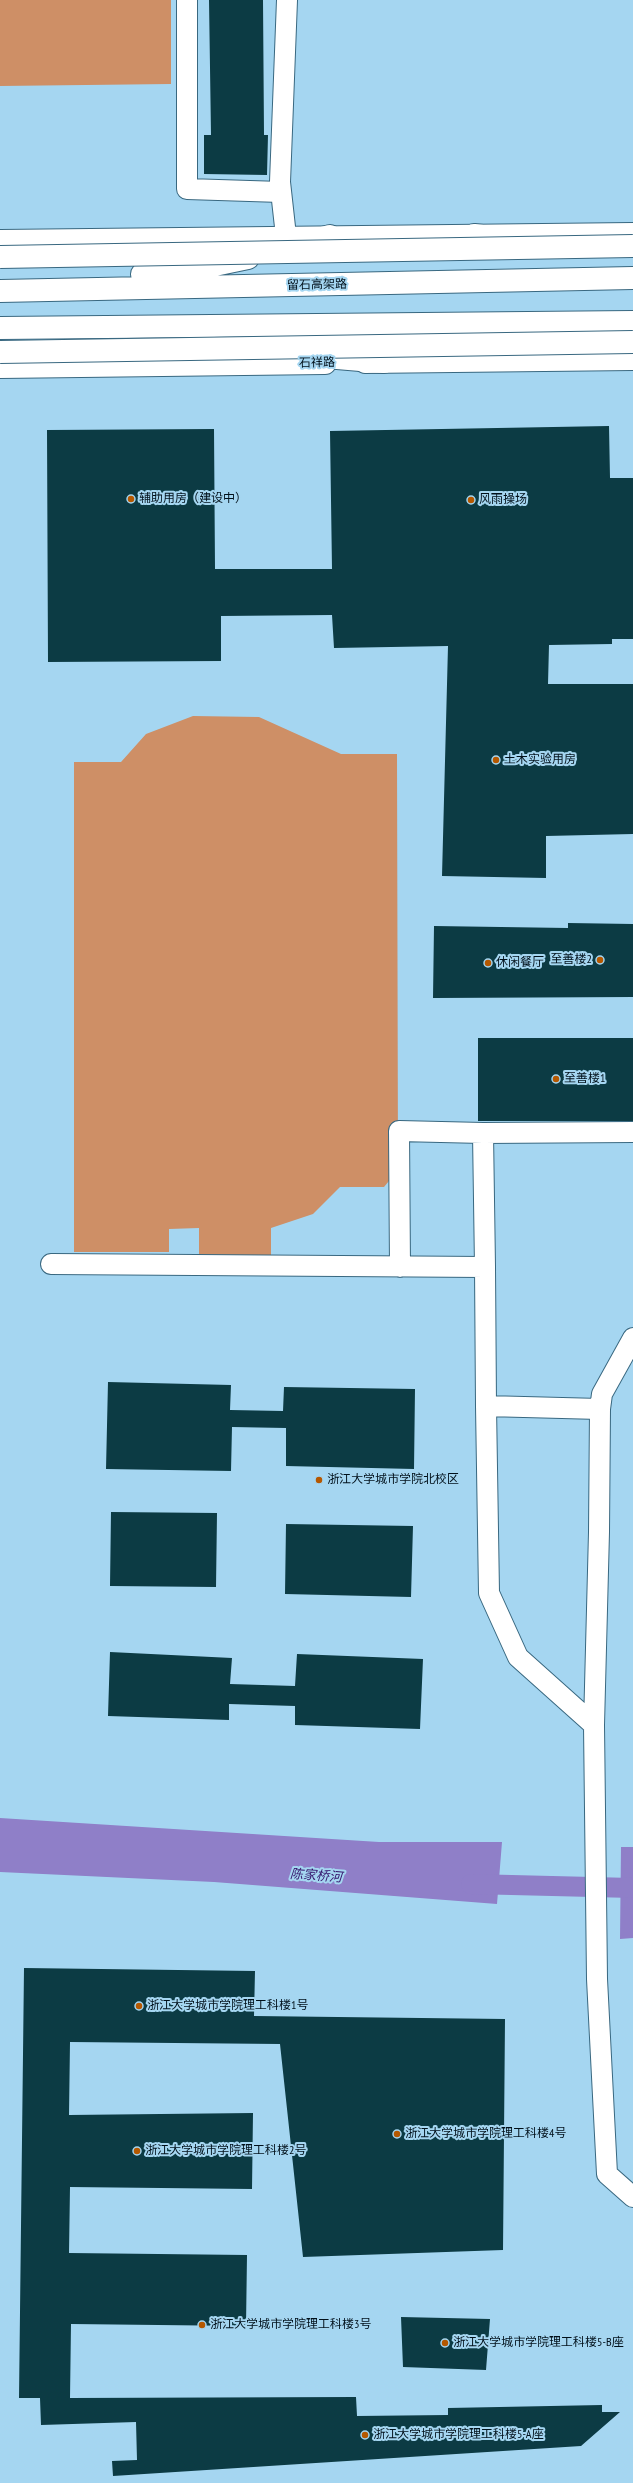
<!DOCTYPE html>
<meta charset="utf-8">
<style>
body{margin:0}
canvas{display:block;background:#a5d6f1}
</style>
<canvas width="633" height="2483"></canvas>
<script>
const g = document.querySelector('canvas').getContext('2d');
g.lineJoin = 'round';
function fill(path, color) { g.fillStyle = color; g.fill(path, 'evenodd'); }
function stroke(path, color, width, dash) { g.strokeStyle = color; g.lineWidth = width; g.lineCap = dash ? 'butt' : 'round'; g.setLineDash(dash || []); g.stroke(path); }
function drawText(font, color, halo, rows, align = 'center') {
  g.font = font + ' "PT Sans Narrow","Noto Sans SC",sans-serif'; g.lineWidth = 4; g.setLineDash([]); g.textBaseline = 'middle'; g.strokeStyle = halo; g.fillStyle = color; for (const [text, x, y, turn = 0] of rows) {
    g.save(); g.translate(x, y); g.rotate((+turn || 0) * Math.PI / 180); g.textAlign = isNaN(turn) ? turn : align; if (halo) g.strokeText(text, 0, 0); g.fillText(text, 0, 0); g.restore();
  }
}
fill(new Path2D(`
 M 0,0 L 171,0 L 171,84 L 0,86 Z
 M 193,716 L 259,717 L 341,754 L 397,754 L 398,1170 L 384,1187 L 340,1187 L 313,1214 L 271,1228 L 271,1256 L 199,1256 L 199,1228 L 169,1229 L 169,1252 L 74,1252 L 74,762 L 121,762 L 146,734 Z`), '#ce8f66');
fill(new Path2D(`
 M 0,1818 L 379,1842 L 502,1842 L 497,1904 L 214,1882 L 0,1872 Z
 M 621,1847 L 633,1847 L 633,1938 L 620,1939 Z`), '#8f7fc8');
stroke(new Path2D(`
 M 471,1884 L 633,1888`), '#8f7fc8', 20);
fill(new Path2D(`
 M 209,0 L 263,0 L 264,135 L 268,135 L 267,175 L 204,174 L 204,135 L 211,135 Z
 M 609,426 L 610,478 L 633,478 L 633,639 L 612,639 L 612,644 L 549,645 L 548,684 L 633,684 L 633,834 L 546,836 L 546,878 L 442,876 L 448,646 L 334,648 L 332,615 L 221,616 L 221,661 L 48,662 L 47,430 L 214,429 L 215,569 L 332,569 L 330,431 Z
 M 568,923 L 633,924 L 633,997 L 433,998 L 434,926 L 568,928 Z
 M 478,1038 L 633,1038 L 633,1121 L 478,1121 Z
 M 108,1382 L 231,1385 L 230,1410 L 283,1411 L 284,1387 L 415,1389 L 414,1469 L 286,1466 L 286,1428 L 232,1427 L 231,1471 L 106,1469 Z
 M 111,1512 L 217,1513 L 216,1587 L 110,1586 Z
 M 286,1524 L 413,1526 L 411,1597 L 285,1594 Z
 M 110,1652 L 232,1658 L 230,1684 L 295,1686 L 297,1654 L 423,1659 L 420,1729 L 295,1725 L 295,1706 L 229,1704 L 229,1720 L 108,1716 Z
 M 24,1968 L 255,1971 L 254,2016 L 505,2019 L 503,2250 L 303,2257 L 280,2044 L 70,2042 L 69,2115 L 253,2113 L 252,2189 L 70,2187 L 69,2253 L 247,2255 L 246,2326 L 71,2324 L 70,2398 L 356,2397 L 357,2416 L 448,2415 L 448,2408 L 602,2405 L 602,2412 L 620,2412 L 581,2446 L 113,2476 L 112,2461 L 137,2460 L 136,2422 L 41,2425 L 40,2398 L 19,2398 Z
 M 401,2317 L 490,2319 L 486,2370 L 403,2367 Z`), '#0c3b44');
const minor = new Path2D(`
 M 187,0 L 187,189 L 281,192
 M 286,236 L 280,182 L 287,0
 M 483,1133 L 633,1132
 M 51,1264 L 485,1267 L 486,1406
 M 400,1267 L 399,1131 L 483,1133 L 485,1267
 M 633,1338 L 602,1394 L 600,1409 L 599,1532 L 594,1725 L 597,1979 L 607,2174 L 633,2197
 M 594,1725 L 518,1657 L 489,1593 L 486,1406 L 600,1409`);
const major = new Path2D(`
 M 0,241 L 633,234
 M 365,362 L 633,359
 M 0,367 L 325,363`);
const highway = new Path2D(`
 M 474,235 L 523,241
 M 285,248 L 330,236
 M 142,274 L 181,272 L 248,258
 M 0,291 L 633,278
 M 0,328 L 633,322
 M 302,355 L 384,362
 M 494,360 L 539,346`);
stroke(minor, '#396880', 22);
stroke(major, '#396880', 24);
stroke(highway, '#396880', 24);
stroke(minor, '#fff', 20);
stroke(major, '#fff', 22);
stroke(highway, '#fff', 22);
const highwayBridge = new Path2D(`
 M 0,257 L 633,246
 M 0,352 L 633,342`);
stroke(highwayBridge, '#396880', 24, []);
stroke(highwayBridge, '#fff', 22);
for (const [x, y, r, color] of [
 [131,499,4,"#b55800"],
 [471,500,4,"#b55800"],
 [496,760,4,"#b55800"],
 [600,960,4,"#b55800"],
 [488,963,4,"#b55800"],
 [556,1079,4,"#b55800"],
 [319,1480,4,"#b55800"],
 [139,2006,4,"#b55800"],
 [397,2134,4,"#b55800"],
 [137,2151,4,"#b55800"],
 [202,2325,4,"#b55800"],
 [445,2343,4,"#b55800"],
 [365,2435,4,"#b55800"]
]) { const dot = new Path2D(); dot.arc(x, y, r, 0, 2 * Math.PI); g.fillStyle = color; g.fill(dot); stroke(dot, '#a5d6f1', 1.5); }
drawText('12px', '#01101a', '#a5d6f1', [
 ["留石高架路",317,285,-1],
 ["石祥路",317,363,-1]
]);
drawText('12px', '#01101a', '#a5d6f1', [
 ["辅助用房（建设中）",139,499],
 ["风雨操场",479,500],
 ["土木实验用房",504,760],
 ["至善楼2",592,960,"right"],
 ["休闲餐厅",496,963],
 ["至善楼1",564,1079],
 ["浙江大学城市学院北校区",327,1480],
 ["浙江大学城市学院理工科楼1号",147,2006],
 ["浙江大学城市学院理工科楼4号",405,2134],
 ["浙江大学城市学院理工科楼2号",145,2151],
 ["浙江大学城市学院理工科楼3号",210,2325],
 ["浙江大学城市学院理工科楼5-B座",453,2343],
 ["浙江大学城市学院理工科楼5-A座",373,2435]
], 'left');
drawText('italic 13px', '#33126a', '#a5d6f1', [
 ["陈家桥河",316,1876,4]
]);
</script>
